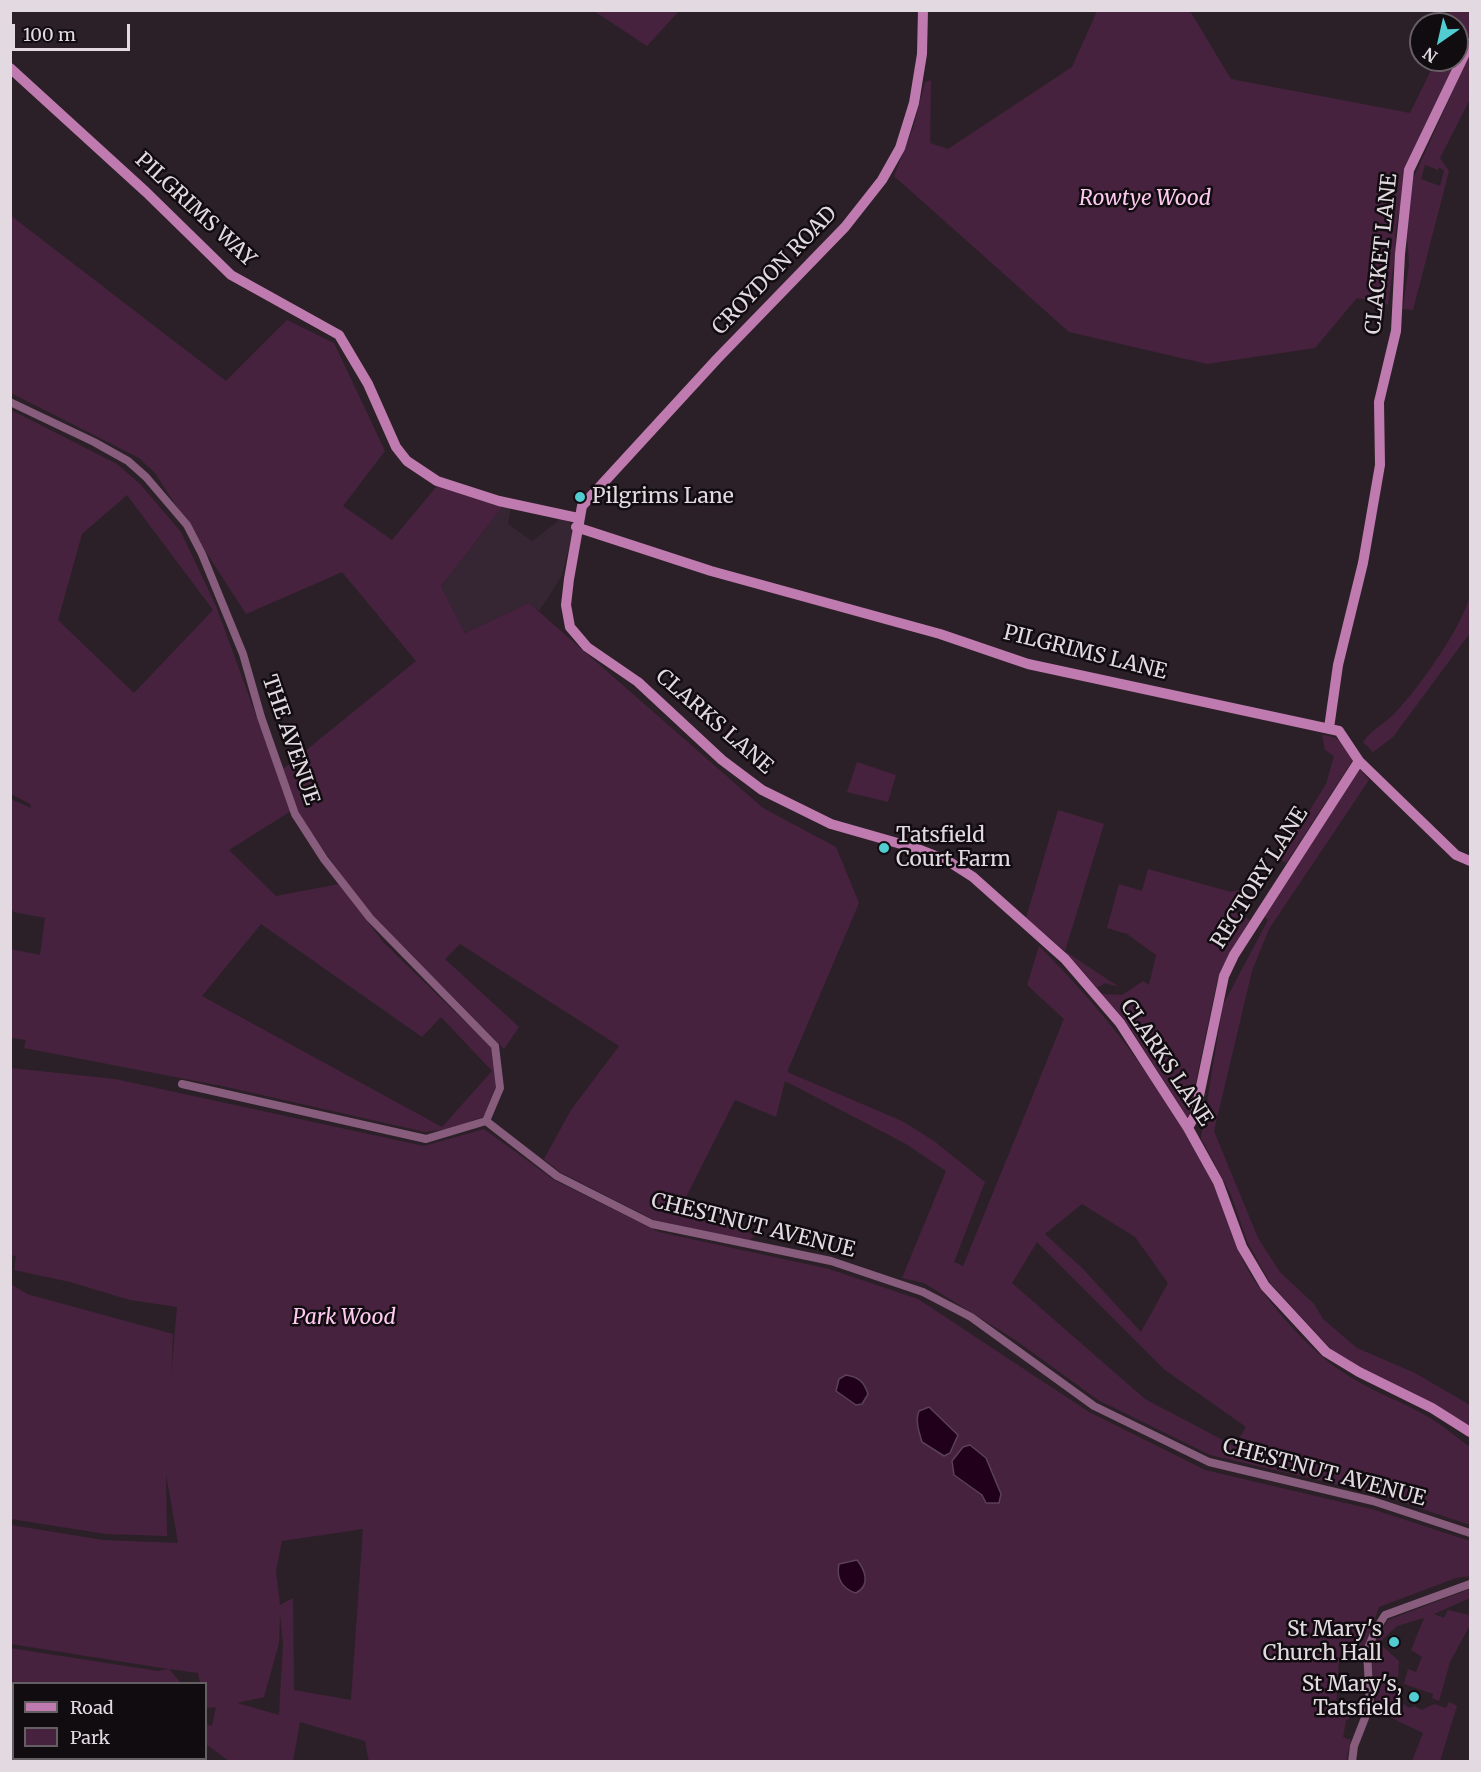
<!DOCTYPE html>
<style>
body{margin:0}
#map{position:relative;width:1481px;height:1772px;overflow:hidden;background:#2c2028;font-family:Merriweather,serif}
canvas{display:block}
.frame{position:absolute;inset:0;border:12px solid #e2dae0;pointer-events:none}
.legend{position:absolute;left:12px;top:1682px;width:195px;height:78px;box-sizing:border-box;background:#110c0f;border:2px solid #655e63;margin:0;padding:8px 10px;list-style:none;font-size:18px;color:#e2dae0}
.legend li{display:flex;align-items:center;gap:12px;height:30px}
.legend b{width:30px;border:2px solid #655e63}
.north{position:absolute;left:1409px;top:12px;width:60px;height:60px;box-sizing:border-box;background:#110c0f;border:2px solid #655e63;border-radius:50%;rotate:214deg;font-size:16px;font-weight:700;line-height:24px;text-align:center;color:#e2dae0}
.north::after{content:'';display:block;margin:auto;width:21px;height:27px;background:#51ccd1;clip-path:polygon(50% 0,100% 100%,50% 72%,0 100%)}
.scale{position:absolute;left:12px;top:24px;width:118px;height:27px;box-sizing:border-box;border:3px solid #e2dae0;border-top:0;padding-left:8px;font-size:18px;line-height:21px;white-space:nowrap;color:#e2dae0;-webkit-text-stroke:4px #110c0f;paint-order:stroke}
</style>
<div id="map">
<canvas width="1481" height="1772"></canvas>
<div class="frame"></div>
<ul class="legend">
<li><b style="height:8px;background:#bf7baf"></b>Road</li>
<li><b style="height:16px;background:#46223e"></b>Park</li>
</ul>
<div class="north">N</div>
<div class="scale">100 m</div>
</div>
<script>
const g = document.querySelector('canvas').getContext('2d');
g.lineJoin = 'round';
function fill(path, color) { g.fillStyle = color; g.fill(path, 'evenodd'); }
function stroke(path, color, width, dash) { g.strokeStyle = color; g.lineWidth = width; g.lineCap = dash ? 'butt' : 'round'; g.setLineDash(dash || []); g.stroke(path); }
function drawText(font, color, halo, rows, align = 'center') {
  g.font = font + ' Merriweather,serif'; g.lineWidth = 5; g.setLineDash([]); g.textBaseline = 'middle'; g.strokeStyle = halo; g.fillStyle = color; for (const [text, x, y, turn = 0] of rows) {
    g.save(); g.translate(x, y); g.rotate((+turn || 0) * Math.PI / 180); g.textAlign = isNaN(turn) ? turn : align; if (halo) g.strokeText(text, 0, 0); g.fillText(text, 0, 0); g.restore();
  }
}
fill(new Path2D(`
 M 504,505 L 511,506 L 508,524 L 532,541 L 557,522 L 561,516 L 570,523 L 572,534 L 562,576 L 539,611 L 529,603 L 465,633 L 441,586 Z`), '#362532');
fill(new Path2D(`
 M 594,11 L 679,10 L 679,11 L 647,46 Z
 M 1097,11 L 1190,11 L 1231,79 L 1410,113 L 1436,60 L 1456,60 L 1403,192 L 1395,234 L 1396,247 L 1388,305 L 1357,298 L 1315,348 L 1207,364 L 1069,332 L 894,176 L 913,128 L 925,82 L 931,80 L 930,143 L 948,149 L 1072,67 Z
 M 1450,11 L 1470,11 L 1470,33 L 1457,58 L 1457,24 L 1446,24 Z
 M 1470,53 L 1470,99 L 1440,158 L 1449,171 L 1413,310 L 1403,309 L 1409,263 L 1407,236 L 1413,179 ZM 1425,165 L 1438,170 L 1439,167 L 1444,171 L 1440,186 L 1421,179 Z
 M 10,215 L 226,381 L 287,320 L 334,343 L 385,451 L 343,506 L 392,540 L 437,486 L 504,505 L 441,586 L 465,633 L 529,603 L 763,808 L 836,847 L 859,903 L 787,1072 L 902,1121 L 934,1141 L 985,1182 L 954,1262 L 963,1266 L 1064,1019 L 1027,985 L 1039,946 C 1108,1014 1167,1093 1211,1180 C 1228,1215 1235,1255 1259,1287 C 1285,1322 1319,1360 1357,1381 C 1381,1395 1407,1404 1430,1418 C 1444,1426 1457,1438 1470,1447 L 1470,1525 L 1377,1494 L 1210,1455 L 1098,1400 L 1014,1339 L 924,1283 L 902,1278 L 946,1171 L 906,1144 L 785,1081 L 776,1117 L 735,1100 L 680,1209 L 755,1235 L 749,1241 L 654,1220 L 560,1172 L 544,1159 L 571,1110 L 619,1046 L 460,944 L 445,959 L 519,1027 L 504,1049 L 362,904 L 300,817 L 283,769 L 416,661 L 342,572 L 246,614 L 155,473 L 139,458 L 11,393 ZM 1082,1204 L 1135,1237 L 1168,1283 L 1141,1332 L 1083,1269 L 1045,1234 ZM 1037,1242 L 1165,1370 L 1246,1427 L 1234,1446 L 1145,1399 L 1012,1283 Z
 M 11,410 L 117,464 L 140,484 L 181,532 L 216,606 L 291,811 L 229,850 L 276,896 L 339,884 L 383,942 L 491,1047 L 496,1086 L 483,1117 L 448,1129 L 425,1132 L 222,1086 L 24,1048 L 26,1040 L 11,1038 L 11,949 L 40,955 L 45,918 L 14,912 L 11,908 L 11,799 L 31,808 L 30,804 L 11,794 ZM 127,495 L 213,610 L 134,693 L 58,620 L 82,534 ZM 261,924 L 422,1037 L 441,1017 L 492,1071 L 442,1127 L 202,996 Z
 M 1470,596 L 1470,633 L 1393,737 L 1373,752 L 1363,742 C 1371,730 1384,724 1394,714 C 1418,689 1461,629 1470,596 Z
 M 1322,735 C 1340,736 1345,745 1353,760 L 1286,863 L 1279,859 L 1326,784 L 1334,756 L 1325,750 Z
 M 857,762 L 896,775 L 888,802 L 847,792 Z
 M 1359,768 L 1369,780 L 1269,929 L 1252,971 L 1214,1131 L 1258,1238 L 1280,1272 L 1314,1304 L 1323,1319 L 1357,1348 L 1415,1373 L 1470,1405 L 1470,1428 L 1353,1364 L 1333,1351 L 1318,1335 L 1270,1283 L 1247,1241 L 1231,1195 L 1201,1138 L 1223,1005 L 1268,920 L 1264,916 Z
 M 1058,810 L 1104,824 L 1065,951 L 1119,987 L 1105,983 L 1097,988 L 1065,951 L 1026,918 Z
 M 1148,869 L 1231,892 L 1242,889 L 1229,909 L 1250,920 L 1225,963 L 1217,982 L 1188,1119 L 1131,1029 L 1102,994 L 1122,995 L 1143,981 L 1149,985 L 1156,955 L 1127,934 L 1107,928 L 1119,884 L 1142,891 Z
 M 11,1068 L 115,1079 L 424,1146 L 484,1129 L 554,1180 L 659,1232 L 829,1269 L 918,1299 L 1089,1412 L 1205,1470 L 1375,1510 L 1470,1541 L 1470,1576 L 1456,1578 L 1379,1607 L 1362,1655 L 1343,1647 L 1339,1660 L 1336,1707 L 1354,1714 L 1346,1721 L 1343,1737 L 1351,1740 L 1346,1761 L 369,1762 L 365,1741 L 300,1722 L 293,1761 L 229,1761 L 206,1744 L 206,1724 L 212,1726 L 216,1707 L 206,1708 L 206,1684 L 200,1683 L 198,1673 L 169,1669 L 181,1683 L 14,1684 L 13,1741 L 11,1741 L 10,1648 L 158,1671 L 168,1669 L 11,1644 L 11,1525 L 103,1540 L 178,1543 L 166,1474 L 167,1536 L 106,1534 L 11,1519 L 11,1284 L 27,1294 L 173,1334 L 171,1377 L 177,1307 L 130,1300 L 70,1282 L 14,1270 L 16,1256 L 10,1255 ZM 363,1529 L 351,1700 L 294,1690 L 293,1598 L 280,1605 L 276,1571 L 282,1541 ZM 280,1614 L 283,1644 L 279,1715 L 237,1703 L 264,1697 L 279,1643 Z
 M 1470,1589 L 1470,1598 L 1434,1614 L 1444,1618 L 1448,1610 L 1470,1615 L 1470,1625 L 1450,1662 L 1439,1701 L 1432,1698 L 1433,1694 L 1404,1684 L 1408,1669 L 1416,1672 L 1422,1657 L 1411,1650 L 1424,1618 L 1397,1626 L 1379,1643 L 1399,1661 L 1397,1699 L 1409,1708 L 1414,1706 L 1422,1710 L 1434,1704 L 1446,1708 L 1449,1702 L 1457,1706 L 1440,1761 L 1412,1761 L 1423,1733 L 1377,1711 L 1371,1656 L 1376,1639 L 1388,1620 Z`), '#46223e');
const water = new Path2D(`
 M 846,1375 C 859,1377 864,1382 868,1394 L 862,1404 L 856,1405 L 836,1391 L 839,1379 Z
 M 929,1407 L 958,1435 L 950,1453 L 944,1456 L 922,1442 C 919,1432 915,1421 919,1411 Z
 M 970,1445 L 986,1458 L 1001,1494 L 999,1503 L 986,1503 L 982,1495 L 954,1475 L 952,1461 L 963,1447 Z
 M 857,1560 C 865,1570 871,1585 856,1593 C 842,1589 836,1578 839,1564 Z`);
fill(water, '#20001a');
stroke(water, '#5a4155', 1.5);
stroke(new Path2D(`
 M 10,402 L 94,442 L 128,461 L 146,477 L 187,525 L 202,554 L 243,654 L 261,717 L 295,814 L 324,859 L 370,918 L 495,1046 L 500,1088 L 486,1121
 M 182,1084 L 426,1139 L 486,1121
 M 486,1121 L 557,1176 L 652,1224 L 831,1261 L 923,1292 L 971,1317 L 1094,1406 L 1209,1462 L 1373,1501 L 1470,1533
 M 10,1748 L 14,1748
 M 89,1758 L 106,1762
 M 1352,1762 L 1354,1746 L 1370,1705 L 1367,1651 L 1375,1631 L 1385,1615 L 1470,1584`), '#875c7c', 8);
stroke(new Path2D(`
 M 923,10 L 922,54 L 914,103 L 900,148 L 882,180 L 845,227 L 717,359 L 582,506 L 569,579 L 566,605 L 570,627 L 587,647 L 638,682 L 722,760 L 762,790 L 831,824 L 915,848 L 948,861 L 973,877 L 1065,959 L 1120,1023 L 1188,1128 L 1218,1182 L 1242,1247 L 1265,1286 L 1326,1352 L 1359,1372 L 1432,1408 L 1470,1432
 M 10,68 L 146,192 L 231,275 L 339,335 L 368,384 L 396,447 L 407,461 L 437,481 L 499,501 L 578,518
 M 576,527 L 711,571 L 940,634 L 1028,664 L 1339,731 L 1359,761 L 1456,855 L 1470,861
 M 1329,728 L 1338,665 L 1363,563 L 1380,465 L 1379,402 L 1396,331 L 1400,254 L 1409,170 L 1470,43
 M 1188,1128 L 1195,1115 L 1224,976 L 1234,955 L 1359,761`), '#bf7baf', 10);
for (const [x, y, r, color] of [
 [580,497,6,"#51ccd1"],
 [884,848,6,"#51ccd1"],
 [1394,1642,6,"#51ccd1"],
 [1414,1697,6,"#51ccd1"]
]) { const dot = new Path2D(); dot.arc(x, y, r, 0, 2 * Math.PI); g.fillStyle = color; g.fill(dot); stroke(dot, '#110c0f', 2); }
drawText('italic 21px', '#ffcaf1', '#110c0f', [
 ["Rowtye Wood",1145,199],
 ["Park Wood",344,1318]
]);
drawText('21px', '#e2dae0', '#110c0f', [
 ["PILGRIMS WAY",195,210,43],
 ["CLACKET LANE",1382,254,-84],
 ["CROYDON ROAD",775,271,-46],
 ["PILGRIMS LANE",1085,653,14],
 ["CLARKS LANE",714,722,41],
 ["THE AVENUE",290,740,71],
 ["RECTORY LANE",1260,878,-58],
 ["CLARKS LANE",1166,1063,56],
 ["CHESTNUT AVENUE",753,1226,14],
 ["CHESTNUT AVENUE",1324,1473,15]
]);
drawText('21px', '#e2dae0', '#110c0f', [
 ["Pilgrims Lane",592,497],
 ["Tatsfield",896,836],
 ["Court Farm",896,860],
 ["St Mary's",1382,1630,"right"],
 ["Church Hall",1382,1654,"right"],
 ["St Mary's,",1402,1685,"right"],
 ["Tatsfield",1402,1709,"right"]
], 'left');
</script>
